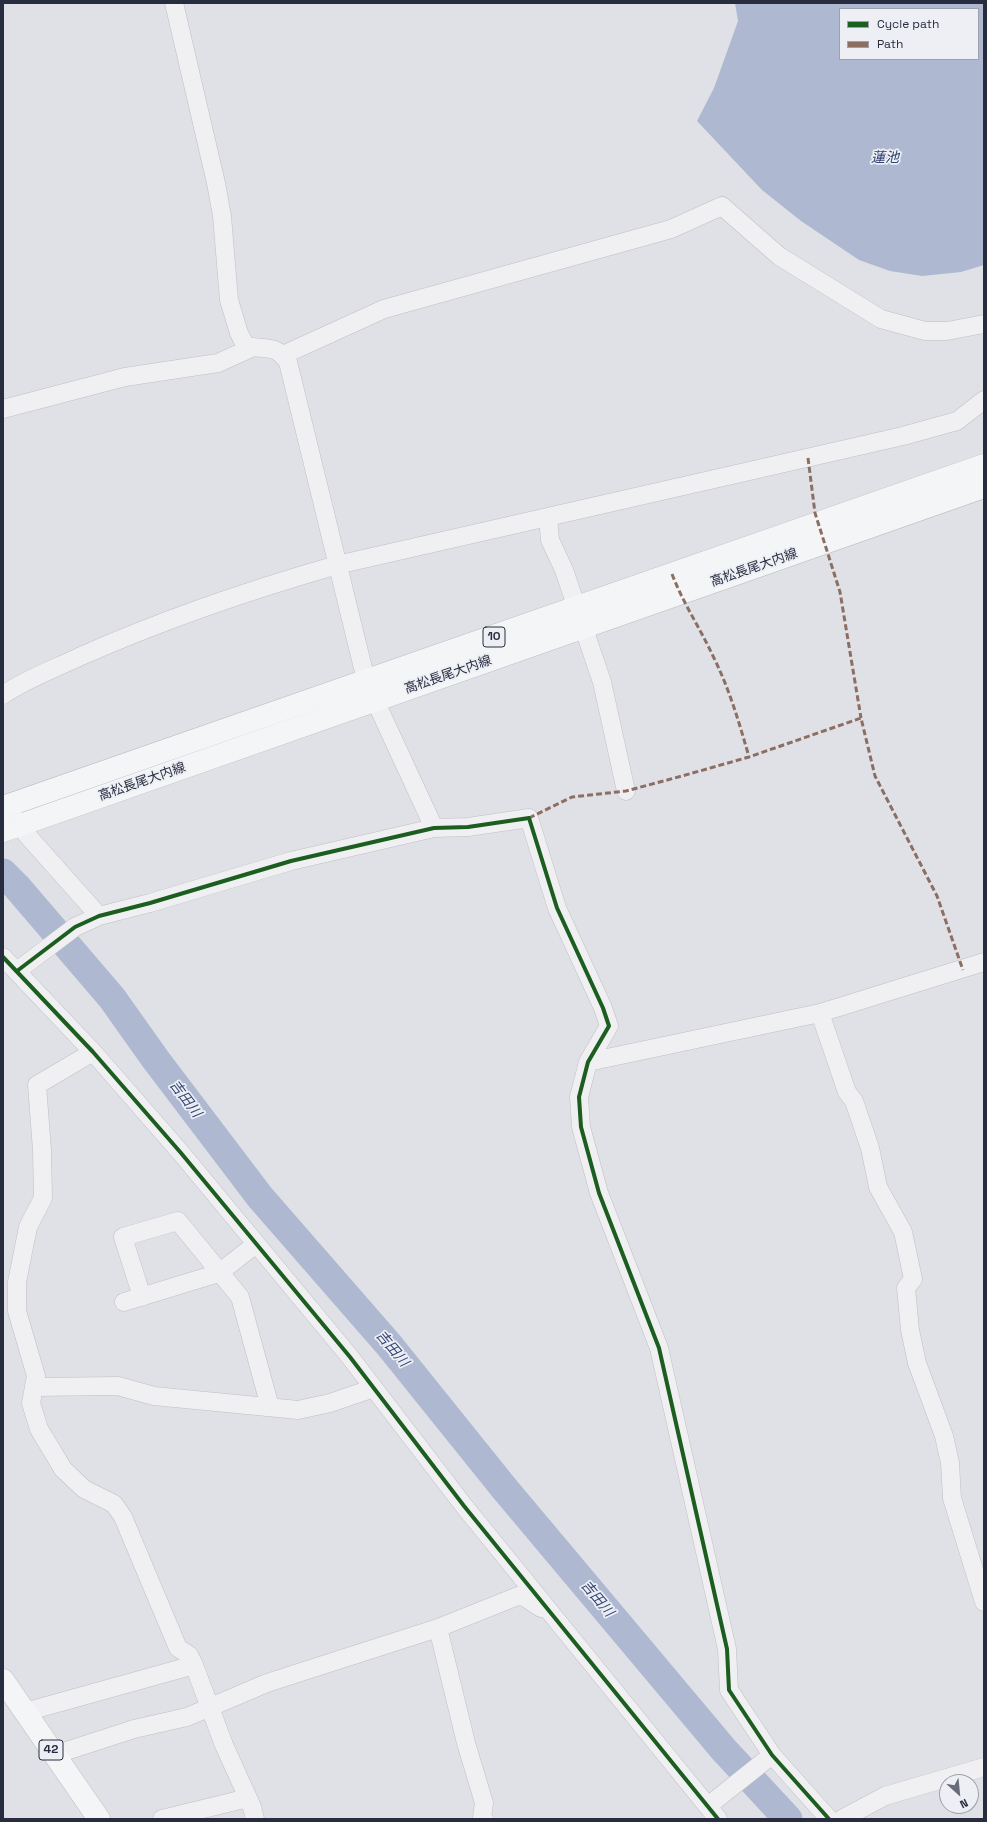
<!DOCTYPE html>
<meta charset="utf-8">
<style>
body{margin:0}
#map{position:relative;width:987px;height:1822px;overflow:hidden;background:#e0e1e6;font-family:"Space Grotesk",sans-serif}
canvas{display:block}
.frame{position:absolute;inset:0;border:4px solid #272c3e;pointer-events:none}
.legend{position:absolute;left:839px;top:8px;width:140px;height:52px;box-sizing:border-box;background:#edeff5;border:1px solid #9ea1ac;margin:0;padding:5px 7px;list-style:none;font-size:12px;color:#272c3e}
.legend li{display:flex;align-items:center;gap:8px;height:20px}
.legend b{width:20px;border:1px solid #9ea1ac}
.north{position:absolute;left:939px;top:1774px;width:40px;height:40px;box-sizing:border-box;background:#edeff5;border:1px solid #9ea1ac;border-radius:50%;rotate:153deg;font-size:11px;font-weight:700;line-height:16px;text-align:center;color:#272c3e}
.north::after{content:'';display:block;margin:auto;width:14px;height:18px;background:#686b79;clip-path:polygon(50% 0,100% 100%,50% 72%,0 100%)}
</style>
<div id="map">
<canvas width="987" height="1822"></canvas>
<div class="frame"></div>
<ul class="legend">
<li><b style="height:5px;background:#1b5e20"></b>Cycle path</li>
<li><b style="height:5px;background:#8d6e63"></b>Path</li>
</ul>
<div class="north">N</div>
</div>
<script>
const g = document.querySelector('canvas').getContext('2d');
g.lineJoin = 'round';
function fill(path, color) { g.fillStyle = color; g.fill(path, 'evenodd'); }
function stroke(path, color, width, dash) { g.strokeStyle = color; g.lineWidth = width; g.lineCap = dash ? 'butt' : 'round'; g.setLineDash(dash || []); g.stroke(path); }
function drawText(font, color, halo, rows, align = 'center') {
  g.font = font + ' "Space Grotesk","Noto Sans JP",sans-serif'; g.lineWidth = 3.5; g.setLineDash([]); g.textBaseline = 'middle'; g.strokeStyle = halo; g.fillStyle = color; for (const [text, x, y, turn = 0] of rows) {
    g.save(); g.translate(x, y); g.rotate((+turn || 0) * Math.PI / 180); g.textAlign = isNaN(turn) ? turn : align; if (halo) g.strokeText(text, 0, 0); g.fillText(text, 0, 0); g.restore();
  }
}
fill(new Path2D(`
 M 735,3 L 984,3 L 984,265 L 961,272 L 922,276 L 890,271 L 859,260 L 801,221 L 762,190 L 697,121 L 714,88 L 738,21 ZM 840,9 L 978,9 L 978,59 L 840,59 Z`), '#aeb9d1');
stroke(new Path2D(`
 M 3,873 L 17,887 L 112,998 L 156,1060 L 260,1197 L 389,1345 L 504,1488 L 724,1750 L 788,1819`), '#aeb9d1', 29);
const minor = new Path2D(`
 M 174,3 L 216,183 L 222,216 L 229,300 L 239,333 L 245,345 C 263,352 273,341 288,362 L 363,668 L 380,711 L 434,828
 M 283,355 L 384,309 L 671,229 L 722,206 L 779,256 L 881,319 L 925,331 L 947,331 L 984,324
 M 3,409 L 125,377 L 218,363 L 251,348
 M 548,517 L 550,540 L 564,570 L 602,682 L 626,791
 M 3,695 C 26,679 54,669 79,657 C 162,620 250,590 337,565 L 903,436 L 957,421 L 984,400
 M 12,815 L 27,835 L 99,916
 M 3,957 L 93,1052 L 181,1153 L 350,1357 L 464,1506 L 718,1819
 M 17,971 L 75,927 L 99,916 L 150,903 L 291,861 L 434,828 L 468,827 L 529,818 L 557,908 L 603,1008 L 609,1026 L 588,1062 L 579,1097 L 581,1127 L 599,1193 L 659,1348 L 727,1649 L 729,1690 L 772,1755 L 829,1819
 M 820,1013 L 847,1092 L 854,1101 L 870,1148 L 878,1187 L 903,1232 L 913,1279 L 906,1288 L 910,1330 L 917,1363 L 944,1436 L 950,1463 L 952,1498 L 984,1602
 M 93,1052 L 37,1085 L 42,1150 L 43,1198 L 28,1227 L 17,1282 L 17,1311 L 36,1376 L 31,1403 L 39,1429 L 63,1469 L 84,1489 L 114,1504 L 123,1517 L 178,1648 L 189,1655 L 194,1665 L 224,1745 L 252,1807 L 255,1819
 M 588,1062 L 820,1013 L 984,962
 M 142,1297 L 123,1237 L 178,1221 L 240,1297 L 270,1407
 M 124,1302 L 219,1273 L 256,1244
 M 34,1387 L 118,1386 L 154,1396 L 298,1410 L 330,1403 L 374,1388
 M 438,1628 L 466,1743 L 484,1803 L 482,1817 L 484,1819
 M 25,1712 L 194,1665
 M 54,1755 L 134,1729 L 187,1717 L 267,1683 L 438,1628 L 518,1596 L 524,1597 L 541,1608
 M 708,1806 L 772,1755
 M 162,1819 L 248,1798
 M 842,1819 L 885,1796 L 984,1767`);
const major = new Path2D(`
 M 3,807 L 984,465
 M 3,831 L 984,487
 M 3,1680 L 99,1819`);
stroke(minor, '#bebfc4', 19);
stroke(major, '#bcbec3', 23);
stroke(minor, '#f0f0f2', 18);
stroke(major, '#f4f5f6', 22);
stroke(new Path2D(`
 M 808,458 L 815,513 L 840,592 L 861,718
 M 672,574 C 683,603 700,628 713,656 C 729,688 739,722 749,757
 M 529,818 L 572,797 L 626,791 L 682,776 L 749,757 L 861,718 L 875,776 L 937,896 L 963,970`), '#8d6e63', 3, [6, 3]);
stroke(new Path2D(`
 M 3,957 L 93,1052 L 181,1153 L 350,1357 L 464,1506 L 718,1819
 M 17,971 L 75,927 L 99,916 L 150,903 L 291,861 L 434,828 L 468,827 L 529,818 L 557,908 L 603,1008 L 609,1026 L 588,1062 L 579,1097 L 581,1127 L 599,1193 L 659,1348 L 727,1649 L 729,1690 L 772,1755 L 829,1819`), '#1b5e20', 4);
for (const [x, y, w] of [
 [494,637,22],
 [51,1750,24]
]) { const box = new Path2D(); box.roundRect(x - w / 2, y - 10, w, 20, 3); g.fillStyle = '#edeff5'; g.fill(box); stroke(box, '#272c3e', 1); }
drawText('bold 12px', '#272c3e', null, [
 ["10",494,637],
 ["42",51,1750]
]);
drawText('13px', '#272c3e', '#edeff5', [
 ["高松長尾大内線",754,568,-19],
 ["高松長尾大内線",448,675,-19],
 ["高松長尾大内線",142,782,-19]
]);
drawText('italic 14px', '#324472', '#edeff5', [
 ["蓮池",885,158],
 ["吉田川",185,1099,53],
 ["吉田川",392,1349,50],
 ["吉田川",597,1599,50]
]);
</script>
